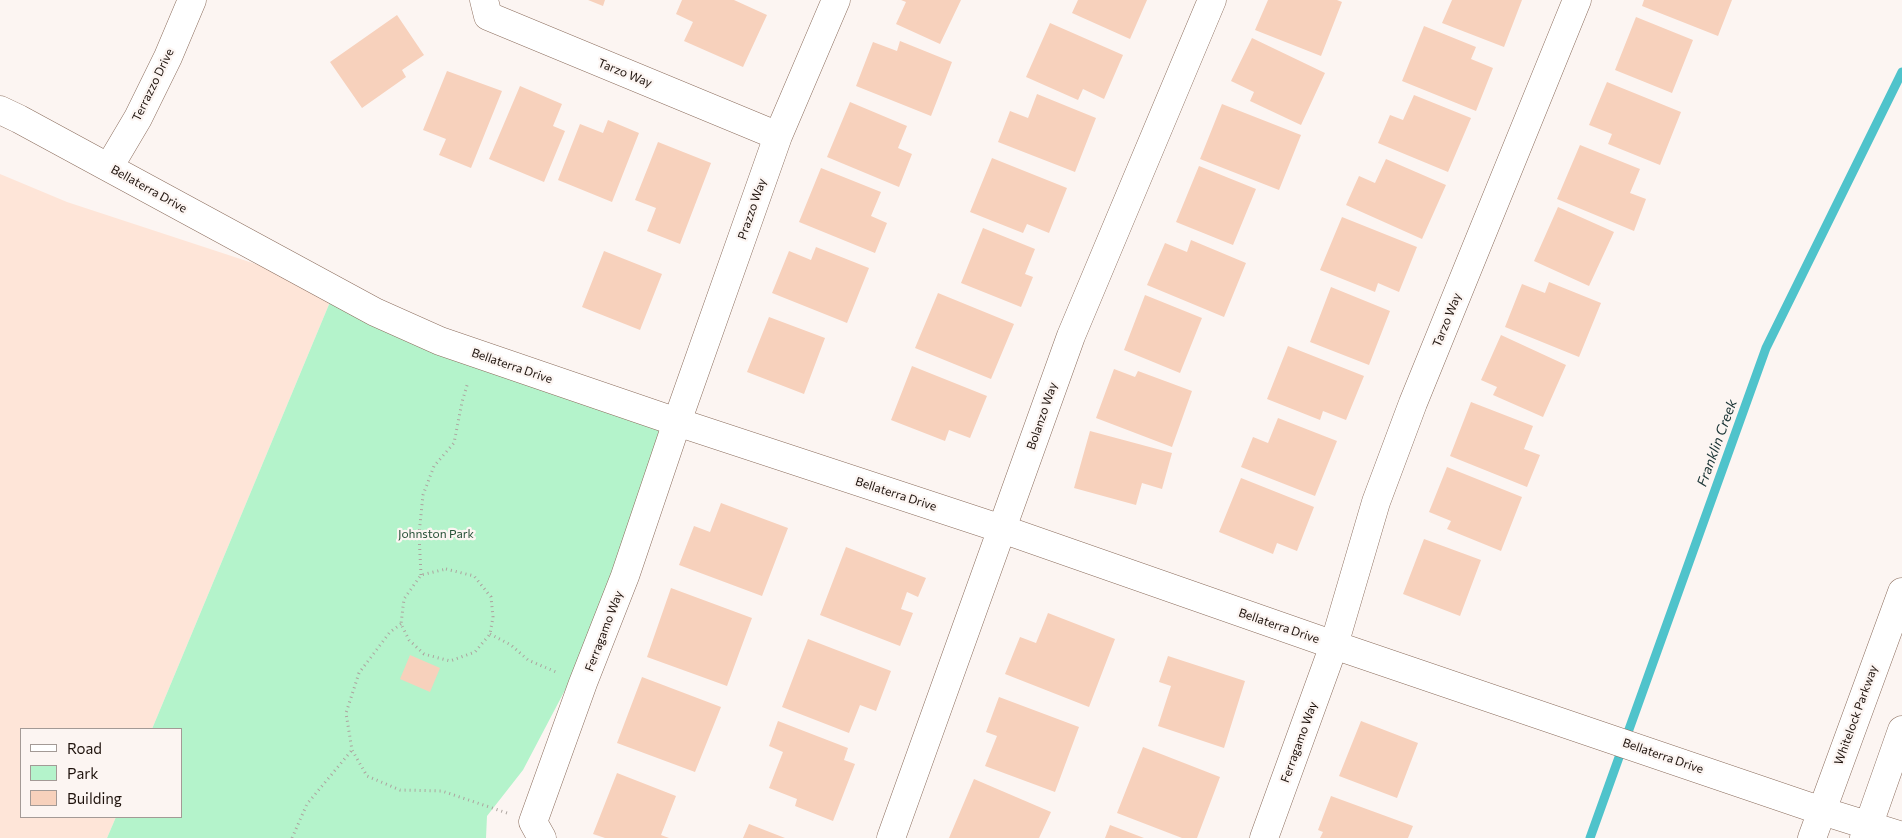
<!DOCTYPE html>
<style>
body{margin:0}
#map{position:relative;width:1902px;height:838px;overflow:hidden;background:#fcf5f2;font-family:Commissioner,sans-serif}
canvas{display:block}
.legend{position:absolute;left:20px;top:728px;width:162px;height:90px;box-sizing:border-box;background:#fcf5f2;border:1px solid #a39a96;margin:0;padding:6px 9px;list-style:none;font-size:15px;color:#1e120c}
.legend li{display:flex;align-items:center;gap:10px;height:25px}
.legend b{width:25px;border:1px solid #a39a96}
</style>
<div id="map">
<canvas width="1902" height="838"></canvas>
<ul class="legend">
<li><b style="height:6px;background:#fff"></b>Road</li>
<li><b style="height:14px;background:#b4f3cb"></b>Park</li>
<li><b style="height:14px;background:#f7d1bc"></b>Building</li>
</ul>
</div>
<script>
const g = document.querySelector('canvas').getContext('2d');
g.lineJoin = 'round';
function fill(path, color) { g.fillStyle = color; g.fill(path, 'evenodd'); }
function stroke(path, color, width, dash) { g.strokeStyle = color; g.lineWidth = width; g.lineCap = dash ? 'butt' : 'round'; g.setLineDash(dash || []); g.stroke(path); }
function drawText(font, color, halo, rows, align = 'center') {
  g.font = font + ' Commissioner,sans-serif'; g.lineWidth = 4.5; g.setLineDash([]); g.textBaseline = 'middle'; g.strokeStyle = halo; g.fillStyle = color; for (const [text, x, y, turn = 0] of rows) {
    g.save(); g.translate(x, y); g.rotate((+turn || 0) * Math.PI / 180); g.textAlign = isNaN(turn) ? turn : align; if (halo) g.strokeText(text, 0, 0); g.fillText(text, 0, 0); g.restore();
  }
}
fill(new Path2D(`
 M 0,174 L 67,202 L 335,290 L 152,729 L 21,729 L 21,817 L 116,817 L 107,838 L 0,838 Z`), '#fee5d8');
fill(new Path2D(`
 M 335,290 L 677,422 L 625,576 L 523,770 L 487,816 L 486,838 L 107,838 L 116,817 L 181,817 L 181,729 L 152,729 Z`), '#b4f3cb');
stroke(new Path2D(`
 M 1590,838 L 1766,348 L 1902,72`), '#4fc3cb', 9);
fill(new Path2D(`
 M 588,0 L 605,0 L 603,6 Z
 M 682,0 L 734,0 L 767,15 L 743,67 L 684,41 L 693,22 L 676,14 Z
 M 901,0 L 961,0 L 940,44 L 896,24 L 906,2 Z
 M 1078,0 L 1147,0 L 1130,39 L 1072,13 Z
 M 1268,0 L 1337,0 L 1342,2 L 1321,56 L 1255,30 Z
 M 1452,0 L 1522,0 L 1504,47 L 1442,23 Z
 M 1644,0 L 1732,0 L 1718,36 L 1642,6 Z
 M 397,15 L 424,55 L 402,70 L 406,77 L 362,108 L 330,62 Z
 M 1636,17 L 1693,40 L 1672,93 L 1615,70 Z
 M 1050,23 L 1123,55 L 1104,99 L 1083,89 L 1078,100 L 1026,77 Z
 M 1424,26 L 1476,47 L 1471,59 L 1493,68 L 1476,111 L 1402,81 Z
 M 1252,38 L 1325,73 L 1301,125 L 1250,101 L 1254,92 L 1231,81 Z
 M 900,41 L 952,62 L 931,116 L 856,86 L 873,42 L 897,51 Z
 M 447,71 L 502,91 L 471,168 L 439,155 L 446,139 L 423,130 Z
 M 1607,82 L 1681,112 L 1660,165 L 1608,144 L 1612,134 L 1589,125 Z
 M 520,86 L 562,104 L 553,126 L 565,131 L 544,182 L 489,159 Z
 M 1037,94 L 1096,118 L 1075,172 L 998,142 L 1010,111 L 1028,118 Z
 M 1414,95 L 1471,118 L 1448,172 L 1378,143 L 1390,115 L 1403,120 Z
 M 850,102 L 907,126 L 898,148 L 912,154 L 899,187 L 827,157 Z
 M 1222,104 L 1301,135 L 1279,190 L 1200,159 Z
 M 608,120 L 639,133 L 612,202 L 558,180 L 580,124 L 603,133 Z
 M 658,142 L 711,163 L 680,244 L 647,231 L 656,208 L 635,200 Z
 M 1580,145 L 1640,169 L 1630,193 L 1646,199 L 1634,231 L 1557,199 Z
 M 992,158 L 1067,188 L 1049,233 L 1027,224 L 1023,233 L 970,212 Z
 M 1386,159 L 1446,185 L 1422,239 L 1346,205 L 1359,176 L 1375,183 Z
 M 1199,166 L 1256,189 L 1233,245 L 1176,222 Z
 M 821,168 L 881,192 L 871,216 L 887,223 L 875,253 L 799,222 Z
 M 1558,207 L 1614,232 L 1589,286 L 1534,261 Z
 M 1342,217 L 1417,247 L 1399,292 L 1378,283 L 1375,292 L 1320,270 Z
 M 983,228 L 1035,249 L 1025,274 L 1033,277 L 1021,307 L 961,283 Z
 M 1191,240 L 1246,263 L 1224,317 L 1147,285 L 1165,243 L 1187,252 Z
 M 816,247 L 869,268 L 847,323 L 772,293 L 789,251 L 811,260 Z
 M 604,251 L 662,274 L 640,330 L 582,307 Z
 M 1549,282 L 1601,303 L 1579,357 L 1505,327 L 1522,284 L 1545,293 Z
 M 1331,287 L 1390,311 L 1369,365 L 1310,342 Z
 M 938,293 L 1014,324 L 991,379 L 915,348 Z
 M 1145,295 L 1202,318 L 1180,373 L 1124,350 Z
 M 769,317 L 825,338 L 804,394 L 747,372 Z
 M 1501,335 L 1566,365 L 1543,417 L 1493,395 L 1497,387 L 1481,380 Z
 M 1288,346 L 1364,376 L 1346,420 L 1323,411 L 1320,420 L 1267,399 Z
 M 912,366 L 987,396 L 970,438 L 949,430 L 945,441 L 891,420 Z
 M 1114,369 L 1135,377 L 1138,371 L 1192,391 L 1172,447 L 1096,418 Z
 M 1471,402 L 1533,426 L 1524,449 L 1540,455 L 1527,487 L 1450,456 Z
 M 1278,418 L 1337,441 L 1315,496 L 1241,467 L 1253,437 L 1268,443 Z
 M 1090,431 L 1172,453 L 1162,489 L 1142,483 L 1136,505 L 1074,488 Z
 M 1447,467 L 1522,497 L 1501,551 L 1447,529 L 1451,521 L 1429,512 Z
 M 1241,478 L 1314,507 L 1297,551 L 1277,543 L 1273,554 L 1219,532 Z
 M 721,503 L 788,528 L 762,596 L 679,565 L 694,526 L 710,532 Z
 M 1424,539 L 1481,560 L 1460,616 L 1403,594 Z
 M 846,547 L 926,578 L 918,597 L 907,592 L 901,609 L 913,613 L 900,646 L 820,615 Z
 M 671,588 L 752,618 L 727,686 L 647,657 Z
 M 1048,613 L 1115,639 L 1089,707 L 1005,674 L 1020,637 L 1036,643 Z
 M 808,639 L 891,671 L 876,711 L 860,705 L 849,733 L 782,707 Z
 M 410,655 L 440,668 L 430,692 L 400,679 Z
 M 1168,656 L 1245,681 L 1224,748 L 1158,726 L 1171,686 L 1159,682 Z
 M 642,677 L 721,707 L 695,772 L 617,743 Z
 M 999,697 L 1079,727 L 1055,792 L 985,766 L 997,736 L 986,732 Z
 M 778,721 L 848,748 L 844,760 L 855,764 L 833,821 L 795,806 L 797,799 L 769,788 L 783,752 L 769,746 Z
 M 1361,721 L 1418,743 L 1397,798 L 1339,776 Z
 M 1143,747 L 1220,777 L 1197,838 L 1182,838 L 1117,813 Z
 M 617,773 L 676,796 L 661,835 L 669,838 L 605,838 L 593,834 Z
 M 974,779 L 1051,812 L 1039,838 L 949,838 Z
 M 1331,796 L 1413,826 L 1408,838 L 1320,838 L 1323,832 L 1318,830 Z
 M 749,824 L 785,838 L 743,838 Z
 M 1110,825 L 1144,838 L 1105,838 Z`), '#f7d1bc');
const street = new Path2D(`
 M 484,0 L 488,16 L 778,136
 M 542,838 L 533,822 L 583,683 L 625,576 L 677,422 L 778,136 L 836,0
 M 891,838 L 1071,336 L 1212,0
 M 1264,838 L 1334,645 L 1376,502 L 1413,403 L 1577,0`);
const secondary = new Path2D(`
 M 0,110 L 19,119 L 375,312 L 440,341 L 677,422 L 1002,529 L 1334,645 L 1822,811 L 1902,836
 M 109,167 L 138,118 L 168,57 L 192,0
 M 1812,838 L 1902,592
 M 1864,838 L 1902,730`);
stroke(street, '#8b6d5d', 29);
stroke(secondary, '#8b6d5d', 29);
stroke(new Path2D(`
 M 446,569 L 474,576 L 491,597 L 493,617 L 490,634 L 475,652 L 450,661 L 424,654 L 409,640 L 401,624 L 404,599 L 421,575 Z
 M 421,575 L 419,534 L 423,495 L 434,466 L 454,443 L 462,402 L 468,382
 M 401,624 L 390,632 L 359,673 L 346,713 L 352,750 L 367,776 L 400,790 L 442,791 L 507,813
 M 490,634 L 511,645 L 528,660 L 556,672
 M 292,838 L 307,804 L 352,750`), '#aca49f', 3, [1, 4]);
stroke(street, '#fff', 28);
stroke(secondary, '#fff', 28);
drawText('12px', '#1e120c', '#fcf5f2', [
 ["Tarzo Way",625,73,22],
 ["Terrazzo Drive",153,85,-64],
 ["Bellaterra Drive",149,189,29],
 ["Prazzo Way",752,209,-71],
 ["Tarzo Way",1447,320,-68],
 ["Bellaterra Drive",512,366,19],
 ["Bolanzo Way",1042,416,-71],
 ["Bellaterra Drive",896,494,18],
 ["Bellaterra Drive",1279,626,19],
 ["Ferragamo Way",604,631,-69],
 ["Whitelock Parkway",1856,715,-70],
 ["Ferragamo Way",1299,742,-70],
 ["Bellaterra Drive",1663,756,19]
]);
drawText('12px', '#254f36', '#fcf5f2', [
 ["Johnston Park",436,534]
]);
drawText('italic 14px', '#1a3435', '#fcf5f2', [
 ["Franklin Creek",1717,443,-70]
]);
</script>
